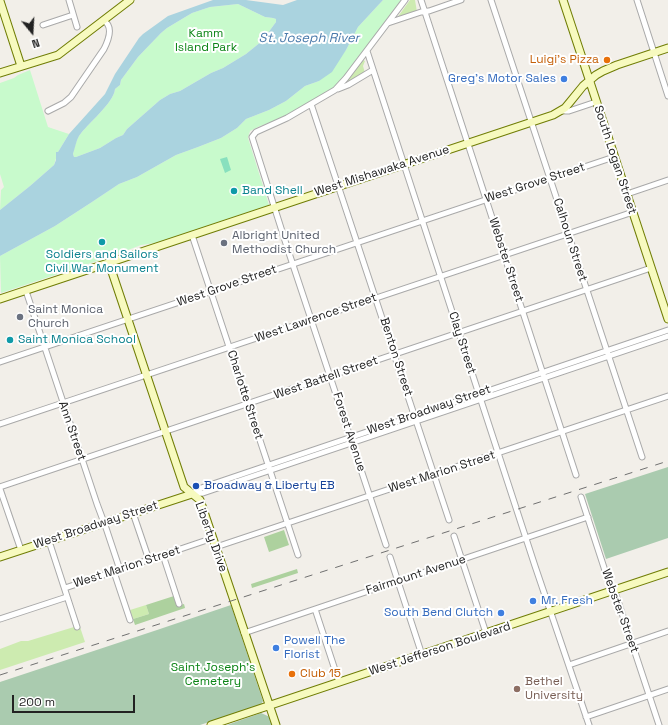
<!DOCTYPE html>
<style>
body{margin:0}
#map{position:relative;width:668px;height:725px;overflow:hidden;background:#f2efe9;font-family:"Space Grotesk",sans-serif}
canvas{display:block}
.north{position:absolute;left:12px;top:12px;width:40px;height:40px;-webkit-text-stroke:3px #fff;paint-order:stroke;rotate:162deg;font-size:11px;font-weight:700;line-height:16px;text-align:center;color:#222}
.north::after{content:'';display:block;margin:auto;width:14px;height:18px;background:#222;clip-path:polygon(50% 0,100% 100%,50% 72%,0 100%)}
.scale{position:absolute;left:12px;top:695px;width:123px;height:18px;box-sizing:border-box;border:2px solid #222;border-top:0;padding-left:5px;font-size:12px;line-height:14px;white-space:nowrap;color:#222;-webkit-text-stroke:3px #fff;paint-order:stroke}
</style>
<div id="map">
<canvas width="668" height="725"></canvas>
<div class="north">N</div>
<div class="scale">200 m</div>
</div>
<script>
const g = document.querySelector('canvas').getContext('2d');
g.lineJoin = 'round';
function fill(path, color) { g.fillStyle = color; g.fill(path, 'evenodd'); }
function stroke(path, color, width, dash) { g.strokeStyle = color; g.lineWidth = width; g.lineCap = dash ? 'butt' : 'round'; g.setLineDash(dash || []); g.stroke(path); }
function drawText(font, color, halo, rows, align = 'center') {
  g.font = font + ' "Space Grotesk",sans-serif'; g.lineWidth = 4; g.setLineDash([]); g.textBaseline = 'middle'; g.strokeStyle = halo; g.fillStyle = color; for (const [text, x, y, turn = 0] of rows) {
    g.save(); g.translate(x, y); g.rotate((+turn || 0) * Math.PI / 180); g.textAlign = isNaN(turn) ? turn : align; if (halo) g.strokeText(text, 0, 0); g.fillText(text, 0, 0); g.restore();
  }
}
fill(new Path2D(`
 M 410,0 L 415,0 L 417,12 L 397,18 Z
 M 363,60 L 365,61 L 363,66 L 365,73 L 348,82 L 347,82 L 347,80 Z
 M 146,605 L 149,614 L 133,619 L 130,610 Z
 M 74,627 L 74,629 L 80,627 L 85,642 L 0,670 L 0,649 L 21,641 L 28,641 Z`), '#cdebb0');
fill(new Path2D(`
 M 284,530 L 289,545 L 269,552 L 264,537 Z
 M 297,569 L 298,573 L 252,588 L 251,584 Z
 M 174,596 L 177,606 L 184,604 L 185,608 L 135,625 L 133,619 L 149,614 L 146,605 Z`), '#add19e');
fill(new Path2D(`
 M 668,467 L 668,538 L 606,559 L 585,494 Z
 M 231,605 L 263,701 L 261,705 L 200,725 L 0,725 L 0,682 L 157,630 Z
 M 261,713 L 270,717 L 272,725 L 227,725 Z`), '#aacbaf');
fill(new Path2D(`
 M 383,0 L 402,0 L 351,68 L 335,87 L 280,119 L 260,126 L 250,131 L 248,138 L 269,205 L 155,243 L 141,245 L 115,255 L 1,293 L 0,256 L 55,226 L 92,202 L 119,184 L 137,177 L 176,155 L 198,147 L 221,138 L 237,128 L 246,119 L 269,110 L 286,101 L 305,86 L 319,81 L 346,50 L 358,27 Z
 M 238,4 L 265,17 L 273,18 L 276,19 L 276,22 L 262,41 L 246,54 L 223,68 L 211,73 L 192,84 L 180,91 L 170,94 L 160,100 L 127,129 L 123,135 L 116,138 L 100,148 L 76,157 L 74,157 L 73,154 C 74,148 76,141 79,136 C 87,124 114,103 115,89 L 120,85 L 121,80 L 138,57 L 161,33 L 167,28 L 192,13 L 210,7 Z
 M 30,70 L 48,127 L 69,134 L 58,152 L 54,165 L 30,186 L 0,210 L 1,190 L 4,187 L 0,174 L 0,83 L 14,78 L 18,75 Z`), '#c8facc');
fill(new Path2D(`
 M 227,157 L 231,170 L 225,173 L 220,159 Z`), '#88e0be');
fill(new Path2D(`
 M 213,0 L 246,0 L 283,5 L 297,0 L 383,0 L 358,27 L 346,50 L 332,72 L 319,81 L 305,86 L 286,101 L 269,110 L 246,119 L 237,128 L 221,138 L 198,147 L 176,155 L 137,177 L 119,184 L 92,202 L 55,226 L 0,256 L 0,210 L 30,186 L 54,165 L 56,160 L 56,152 L 58,152 L 69,134 L 105,94 L 115,74 L 139,38 L 143,34 L 168,16 ZM 238,4 L 265,17 L 273,18 L 276,19 L 276,22 L 262,41 L 246,54 L 223,68 L 211,73 L 192,84 L 180,91 L 170,94 L 160,100 L 127,129 L 123,135 L 116,138 L 100,148 L 76,157 L 74,157 L 73,154 C 75,148 76,141 79,136 C 87,124 114,103 115,89 L 120,85 L 121,80 L 138,57 L 161,33 L 167,28 L 192,13 L 210,7 Z`), '#aad3df');
const street = new Path2D(`
 M 69,0 L 77,27
 M 421,0 L 576,475
 M 491,0 L 642,457
 M 637,0 L 668,96
 M 388,23 L 421,12 L 429,11 L 461,0
 M 43,25 L 73,15
 M 367,51 L 535,566 L 589,725
 M 338,89 L 348,85 L 373,70
 M 311,104 L 449,520
 M 48,111 L 64,103 L 71,97 L 104,49 C 107,43 112,32 108,25 C 107,23 105,22 104,20
 M 560,111 L 569,111 L 596,102
 M 627,194 L 668,180
 M 192,235 L 298,555
 M 26,291 L 97,504 L 106,528 L 120,570
 M 0,362 L 614,157
 M 0,424 C 211,354 421,281 633,212
 M 0,487 L 651,268
 M 0,489 L 21,550
 M 192,494 L 201,488 L 668,330
 M 193,494 L 203,493 L 668,336
 M 581,497 L 610,586 L 616,595 L 659,725
 M 133,513 L 149,560
 M 454,536 L 486,633
 M 49,541 L 77,627
 M 386,545 L 288,250 L 252,137 L 256,132 L 287,118 L 335,90 L 346,78 L 405,0
 M 216,547 L 668,396
 M 163,555 L 179,604
 M 390,557 L 422,655
 M 114,572 L 130,620
 M 65,588 L 213,538
 M 315,609 L 339,682
 M 0,619 L 67,597
 M 244,633 L 588,517
 M 569,665 L 668,631
 M 586,717 L 668,689`);
const secondary = new Path2D(`
 M 563,0 L 668,319
 M 0,1 L 21,66
 M 0,73 L 58,55 L 130,0
 M 109,263 L 184,487 L 200,500 L 276,725
 M 0,299 L 553,115 L 565,108 L 570,102 L 583,86 L 596,75 L 603,71 L 617,65 L 668,48
 M 0,557 L 192,494
 M 211,725 L 668,572`);
stroke(street, '#a9a9a9', 7);
stroke(secondary, '#707d05', 9);
stroke(street, '#fff', 5);
stroke(secondary, '#f7fabf', 7);
stroke(new Path2D(`
 M 0,675 L 668,461`), '#707070', 1, [8, 8]);
for (const [x, y, r, color] of [
 [607,60,4,"#e8710a"],
 [564,79,4,"#3f7fe0"],
 [234,191,4,"#0f9aa8"],
 [102,242,4,"#0f9aa8"],
 [224,243,4,"#6b7280"],
 [20,317,4,"#6b7280"],
 [10,340,4,"#0f9aa8"],
 [196,486,4,"#1a4fb4"],
 [533,601,4,"#3f7fe0"],
 [501,613,4,"#3f7fe0"],
 [276,648,4,"#3f7fe0"],
 [292,674,4,"#e8710a"],
 [517,689,4,"#8d6e63"]
]) { const dot = new Path2D(); dot.arc(x, y, r, 0, 2 * Math.PI); g.fillStyle = color; g.fill(dot); stroke(dot, '#fff', 1.5); }
drawText('12px', '#0c8416', '#fff', [
 ["Kamm",206,34],
 ["Island Park",206,48],
 ["Saint Joseph's",213,668],
 ["Cemetery",213,682]
]);
drawText('12px', '#c56008', '#fff', [
 ["Luigi's Pizza",599,60],
 ["Club 15",300,674,"left"]
], 'right');
drawText('12px', '#366cbe', '#fff', [
 ["Greg's Motor Sales",556,79],
 ["Mr. Fresh",541,601,"left"],
 ["South Bend Clutch",493,613],
 ["Powell The",284,641,"left"],
 ["Florist",284,655,"left"]
], 'right');
drawText('12px', '#222', '#fff', [
 ["South Logan Street",615,160,72],
 ["West Mishawaka Avenue",382,171,-18],
 ["West Grove Street",535,183,-18],
 ["Calhoun Street",570,240,72],
 ["Webster Street",506,260,72],
 ["West Grove Street",227,286,-19],
 ["West Lawrence Street",316,318,-19],
 ["Clay Street",462,343,72],
 ["Benton Street",396,357,72],
 ["West Battell Street",326,378,-19],
 ["Charlotte Street",245,395,72],
 ["West Broadway Street",429,410,-19],
 ["Ann Street",72,431,71],
 ["Forest Avenue",349,432,72],
 ["West Marion Street",442,472,-18],
 ["West Broadway Street",96,525,-18],
 ["Liberty Drive",211,537,70],
 ["West Marion Street",127,567,-18],
 ["Fairmount Avenue",416,575,-18],
 ["Webster Street",620,611,70],
 ["West Jefferson Boulevard",440,649,-18]
]);
drawText('12px', '#0d838f', '#fff', [
 ["Band Shell",242,191],
 ["Soldiers and Sailors",102,255,"center"],
 ["Civil War Monument",102,269,"center"],
 ["Saint Monica School",18,340]
], 'left');
drawText('12px', '#5b616d', '#fff', [
 ["Albright United",232,236],
 ["Methodist Church",232,250],
 ["Saint Monica",28,310],
 ["Church",28,324]
], 'left');
drawText('12px', '#164399', '#fff', [
 ["Broadway & Liberty EB",204,486]
], 'left');
drawText('12px', '#785e54', '#fff', [
 ["Bethel",525,682],
 ["University",525,696]
], 'left');
drawText('italic 13px', '#4a7aab', '#fff', [
 ["St. Joseph River",309,38]
]);
</script>
